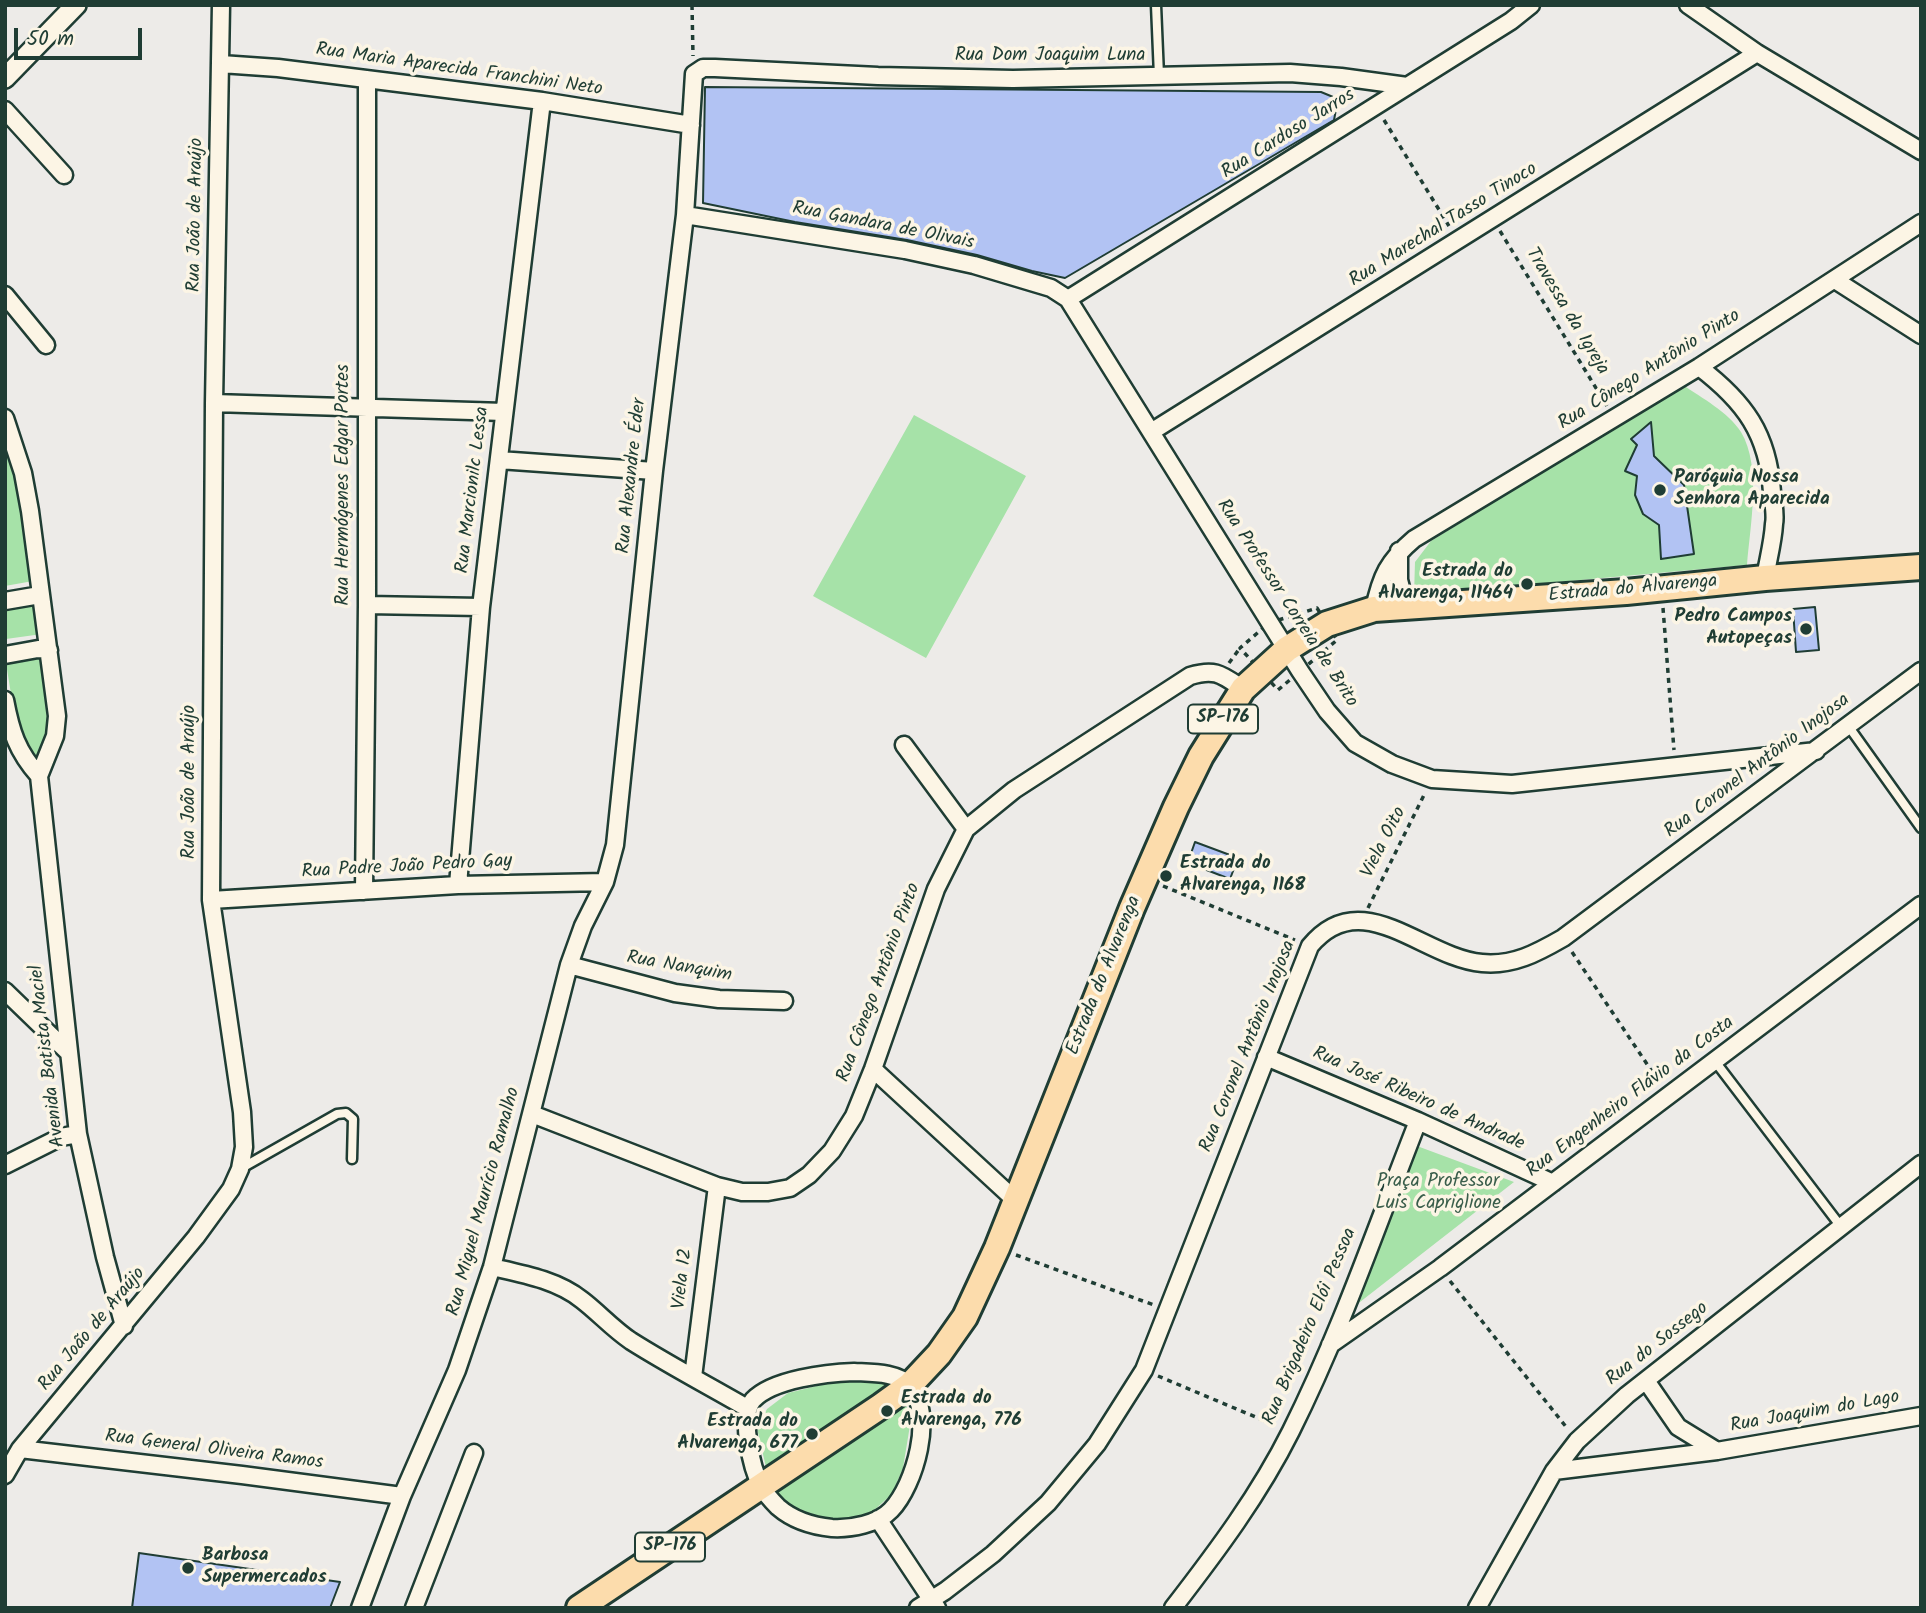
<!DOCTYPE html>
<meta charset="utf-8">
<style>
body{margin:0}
#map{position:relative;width:1926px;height:1613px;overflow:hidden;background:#edebe8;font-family:Kalam,sans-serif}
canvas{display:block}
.frame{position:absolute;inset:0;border:7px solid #1f3d34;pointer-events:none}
.scale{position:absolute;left:14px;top:28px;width:128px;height:32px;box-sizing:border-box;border:4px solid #1f3d34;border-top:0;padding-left:9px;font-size:21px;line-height:24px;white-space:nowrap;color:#1f3d34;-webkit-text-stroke:5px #fcf5e5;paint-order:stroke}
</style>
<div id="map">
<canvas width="1926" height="1613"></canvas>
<div class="frame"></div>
<div class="scale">50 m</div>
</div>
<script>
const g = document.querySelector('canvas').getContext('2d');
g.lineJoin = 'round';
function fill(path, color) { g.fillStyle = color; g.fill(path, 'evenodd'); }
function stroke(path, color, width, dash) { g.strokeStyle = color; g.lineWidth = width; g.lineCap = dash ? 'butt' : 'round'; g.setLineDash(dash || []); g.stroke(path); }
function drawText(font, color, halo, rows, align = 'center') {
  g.font = font + ' Kalam,sans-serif'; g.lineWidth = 7; g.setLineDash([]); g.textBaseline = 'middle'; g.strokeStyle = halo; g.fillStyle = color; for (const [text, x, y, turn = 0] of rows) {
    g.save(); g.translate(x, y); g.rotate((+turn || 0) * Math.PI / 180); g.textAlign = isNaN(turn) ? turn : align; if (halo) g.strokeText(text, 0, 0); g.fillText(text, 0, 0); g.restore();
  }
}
fill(new Path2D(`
 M 1683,385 C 1702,398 1728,412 1741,432 C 1762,467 1750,526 1747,565 L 1414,595 L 1415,562 L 1431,541 Z
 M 914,415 L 1026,476 L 926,658 L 813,596 Z
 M 5,444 L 14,466 L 33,581 L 5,586 Z
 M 37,601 L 42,634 L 6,639 L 5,607 Z
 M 42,657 C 46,691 56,730 38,761 L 23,748 L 15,719 L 6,663 Z
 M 1417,1146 L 1514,1182 L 1351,1309 Z
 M 837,1381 L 886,1382 L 901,1391 L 911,1419 L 903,1468 L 892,1494 L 871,1513 L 832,1522 L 800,1516 L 781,1502 L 770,1485 L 757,1428 L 767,1409 L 788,1393 Z`), '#a6e2a8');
const building = new Path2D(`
 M 705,87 L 1321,92 L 1338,99 L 1334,120 L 1065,278 L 1032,271 L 977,255 L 907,240 L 795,222 L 703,203 Z
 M 1651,422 L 1654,456 L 1684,485 L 1694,554 L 1661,559 L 1659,525 L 1643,514 L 1635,495 L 1637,476 L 1625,471 L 1637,445 L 1631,439 Z
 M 1815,607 L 1819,650 L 1796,652 L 1793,609 Z
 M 1195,842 L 1238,858 L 1230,879 L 1204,869 L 1206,865 L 1189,859 Z
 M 139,1553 L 340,1582 L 330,1608 L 132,1608 Z`);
fill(building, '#b2c3f3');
stroke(building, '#1f3d34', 2);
const service = new Path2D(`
 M 1156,5 L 1159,76
 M 1849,727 L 1921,828
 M 1714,1060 L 1842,1228
 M 240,1169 L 337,1114 L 346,1113 L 353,1119 L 352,1159`);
const minor = new Path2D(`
 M 1688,5 L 1757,53 L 1921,151
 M 221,64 L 278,68 L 542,101 L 691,125
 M 5,110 L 64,175
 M 685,215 L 905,250 L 974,265 L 1051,288 L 1068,299 L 1300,671 L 1327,711 L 1355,743 L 1392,764 L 1432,779 L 1512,784 L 1816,751
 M 1835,280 L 1921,335
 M 5,295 L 46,345
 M 1068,299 L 1511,21 L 1531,5
 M 1699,367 C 1745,402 1768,434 1772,492 C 1773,503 1776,514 1774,524 C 1773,542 1768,560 1765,578
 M 214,403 L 504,412
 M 5,418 L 23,473 L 30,511 L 57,716 L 55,736 L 39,776 L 78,1134 L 105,1257 L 124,1326
 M 1151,432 L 1757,53
 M 499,460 L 654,471
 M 1399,551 L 1399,580 L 1406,607
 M 5,601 L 40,595
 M 367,605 L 481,607
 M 1374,609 C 1381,576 1388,561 1414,539 L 1699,367 L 1921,223
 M 5,655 L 38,649 L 49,650
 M 5,700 C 11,732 17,751 39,776
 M 904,745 L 966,829
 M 458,885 L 481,607 L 542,101
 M 364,891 L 367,605 L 367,79
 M 211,900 L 458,885 L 605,882
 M 569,965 L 675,993 L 719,999 L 784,1001
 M 5,991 L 68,1052
 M 1266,1057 L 1418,1121 L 1553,1183
 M 873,1069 L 1014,1199
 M 532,1114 L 717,1186 L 742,1192 L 768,1192 L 790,1188 L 809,1175 L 832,1151 L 854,1116 L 873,1069 L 936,889 L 966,829 L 1014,790 L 1190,676 C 1216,668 1222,675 1243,689
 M 5,1165 L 61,1137 L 78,1134
 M 492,1267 C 523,1274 557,1280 582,1300 C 599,1313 613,1329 631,1341 C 669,1365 709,1386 747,1408
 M 1330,1345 L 1440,1268 L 1921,905
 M 854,1372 C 871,1373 898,1372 910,1386 C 935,1414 915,1485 891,1510 C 878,1524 851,1529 832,1528 C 812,1526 793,1520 778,1507 C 773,1502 765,1493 761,1486 C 752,1469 739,1416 753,1400 C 773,1379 827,1373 854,1372 Z
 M 693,1377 L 717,1186
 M 1647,1382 L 1678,1427 L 1717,1451
 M 20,1449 L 242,1475 L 402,1496
 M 1554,1471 L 1717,1451 L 1921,1416
 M 5,1475 L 20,1449 L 196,1237 L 231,1189 L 240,1169 L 244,1147 L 242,1112 L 211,900 L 214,403 L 221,5
 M 878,1519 L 937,1608
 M 360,1608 L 402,1496 L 457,1370 L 492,1267 L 569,965 L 583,926 L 605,882 L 615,845 L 654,471 L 685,215 L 694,74 L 703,68 L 715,68 L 878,76 L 1013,79 L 1290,73 L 1341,77 L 1407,86
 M 414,1608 L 474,1453
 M 918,1608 L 945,1591 L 993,1554 L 1048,1503 L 1097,1444 L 1144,1370 L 1310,946 C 1362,883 1423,958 1482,963 C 1513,966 1537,953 1563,938 L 1921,671
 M 1173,1608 C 1217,1551 1259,1495 1291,1431 C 1341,1331 1377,1225 1418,1121
 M 1477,1608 L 1554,1471 L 1577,1441 L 1627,1395 L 1921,1164`);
const tertiary = new Path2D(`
 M 5,78 L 76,5`);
const primary = new Path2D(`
 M 579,1608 L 881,1406 L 910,1385 L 939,1354 L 965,1317 L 997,1248 L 1132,908 L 1176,807 L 1201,756 L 1243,689 L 1287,649 L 1327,624 L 1374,609 L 1626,592 L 1765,578 L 1921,567`);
stroke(service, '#1f3d34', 13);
stroke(minor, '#1f3d34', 21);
stroke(tertiary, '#1f3d34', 24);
stroke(primary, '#1f3d34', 30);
stroke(new Path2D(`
 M 692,5 L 693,56
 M 1384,120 L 1449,226
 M 1500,231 L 1607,406
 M 1317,608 L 1337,640 L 1278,690 L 1240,648 L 1269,623 Z
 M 1663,608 L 1674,750
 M 1229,663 L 1240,648
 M 1163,886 L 1295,940
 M 1368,908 L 1425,793
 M 1572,952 L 1659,1082
 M 1016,1255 L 1154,1305
 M 1450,1281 L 1567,1428
 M 1158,1376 L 1277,1426`), '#1f3d34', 3.5, [5, 5]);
stroke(service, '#fcf5e5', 8);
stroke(minor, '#fcf5e5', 16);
stroke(tertiary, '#fcf5e5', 19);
stroke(primary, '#fcdcac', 24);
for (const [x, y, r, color] of [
 [1660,490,7,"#1f3d34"],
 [1527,584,7,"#1f3d34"],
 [1806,629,7,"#1f3d34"],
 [1166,876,7,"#1f3d34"],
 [887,1411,7,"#1f3d34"],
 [812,1434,7,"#1f3d34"],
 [188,1568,7,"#1f3d34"]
]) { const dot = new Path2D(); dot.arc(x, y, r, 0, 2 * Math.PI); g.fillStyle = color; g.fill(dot); stroke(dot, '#fcf5e5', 2.5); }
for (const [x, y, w] of [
 [1223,719,70],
 [670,1547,70]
]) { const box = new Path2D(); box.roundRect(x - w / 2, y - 14.5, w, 29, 5); g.fillStyle = '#fcf5e5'; g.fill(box); stroke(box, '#1f3d34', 2); }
drawText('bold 18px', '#1f3d34', null, [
 ["SP-176",1223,719],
 ["SP-176",670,1547]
]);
drawText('19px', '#1f3d34', '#fcf5e5', [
 ["Rua Dom Joaquim Luna",1050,57],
 ["Rua Maria Aparecida Franchini Neto",459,71,8],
 ["Rua Cardoso Jarros",1289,135,-32],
 ["Rua João de Araújo",197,215,-89],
 ["Rua Marechal Tasso Tinoco",1444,226,-32],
 ["Rua Gandara de Olivais",883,227,11],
 ["Travessa da Igreja",1566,312,59],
 ["Rua Cônego Antônio Pinto",1650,371,-32],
 ["Rua Alexandre Éder",633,476,-84],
 ["Rua Hermógenes Edgar Portes",345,485,-90],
 ["Rua Marcionilc Lessa",474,490,-83],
 ["Estrada do Alvarenga",1633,590,-5],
 ["Rua Professor Correia de Brito",1286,604,57],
 ["Rua Coronel Antônio Inojosa",1758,767,-37],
 ["Rua João de Araújo",191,782,-90],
 ["Viela Oito",1385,843,-63],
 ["Rua Padre João Pedro Gay",407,868,-3],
 ["Rua Nanquim",679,968,10],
 ["Estrada do Alvarenga",1105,976,-68],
 ["Rua Cônego Antônio Pinto",880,983,-70],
 ["Rua Coronel Antônio Inojosa",1249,1047,-68],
 ["Avenida Batista Maciel",49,1056,-97],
 ["Rua Engenheiro Flávio da Costa",1631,1098,-37],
 ["Rua José Ribeiro de Andrade",1418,1100,24],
 ["Rua Miguel Maurício Ramalho",485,1202,-75],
 ["Viela 12",684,1279,-83],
 ["Rua Brigadeiro Elói Pessoa",1311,1327,-67],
 ["Rua João de Araújo",93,1330,-50],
 ["Rua do Sossego",1658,1345,-38],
 ["Rua Joaquim do Lago",1815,1413,-10],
 ["Rua General Oliveira Ramos",214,1451,7]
]);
drawText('bold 19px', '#1f3d34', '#fcf5e5', [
 ["Paróquia Nossa",1674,479],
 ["Senhora Aparecida",1674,501],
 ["Estrada do",1513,573,"right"],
 ["Alvarenga, 11464",1513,595,"right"],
 ["Pedro Campos",1792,618,"right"],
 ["Autopeças",1792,640,"right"],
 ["Estrada do",1180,865],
 ["Alvarenga, 1168",1180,887],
 ["Estrada do",901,1400],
 ["Alvarenga, 776",901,1422],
 ["Estrada do",798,1423,"right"],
 ["Alvarenga, 677",798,1445,"right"],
 ["Barbosa",202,1557],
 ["Supermercados",202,1579]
], 'left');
drawText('19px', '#3a5e4b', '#fcf5e5', [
 ["Praça Professor",1438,1183],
 ["Luis Capriglione",1438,1205]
]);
</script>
